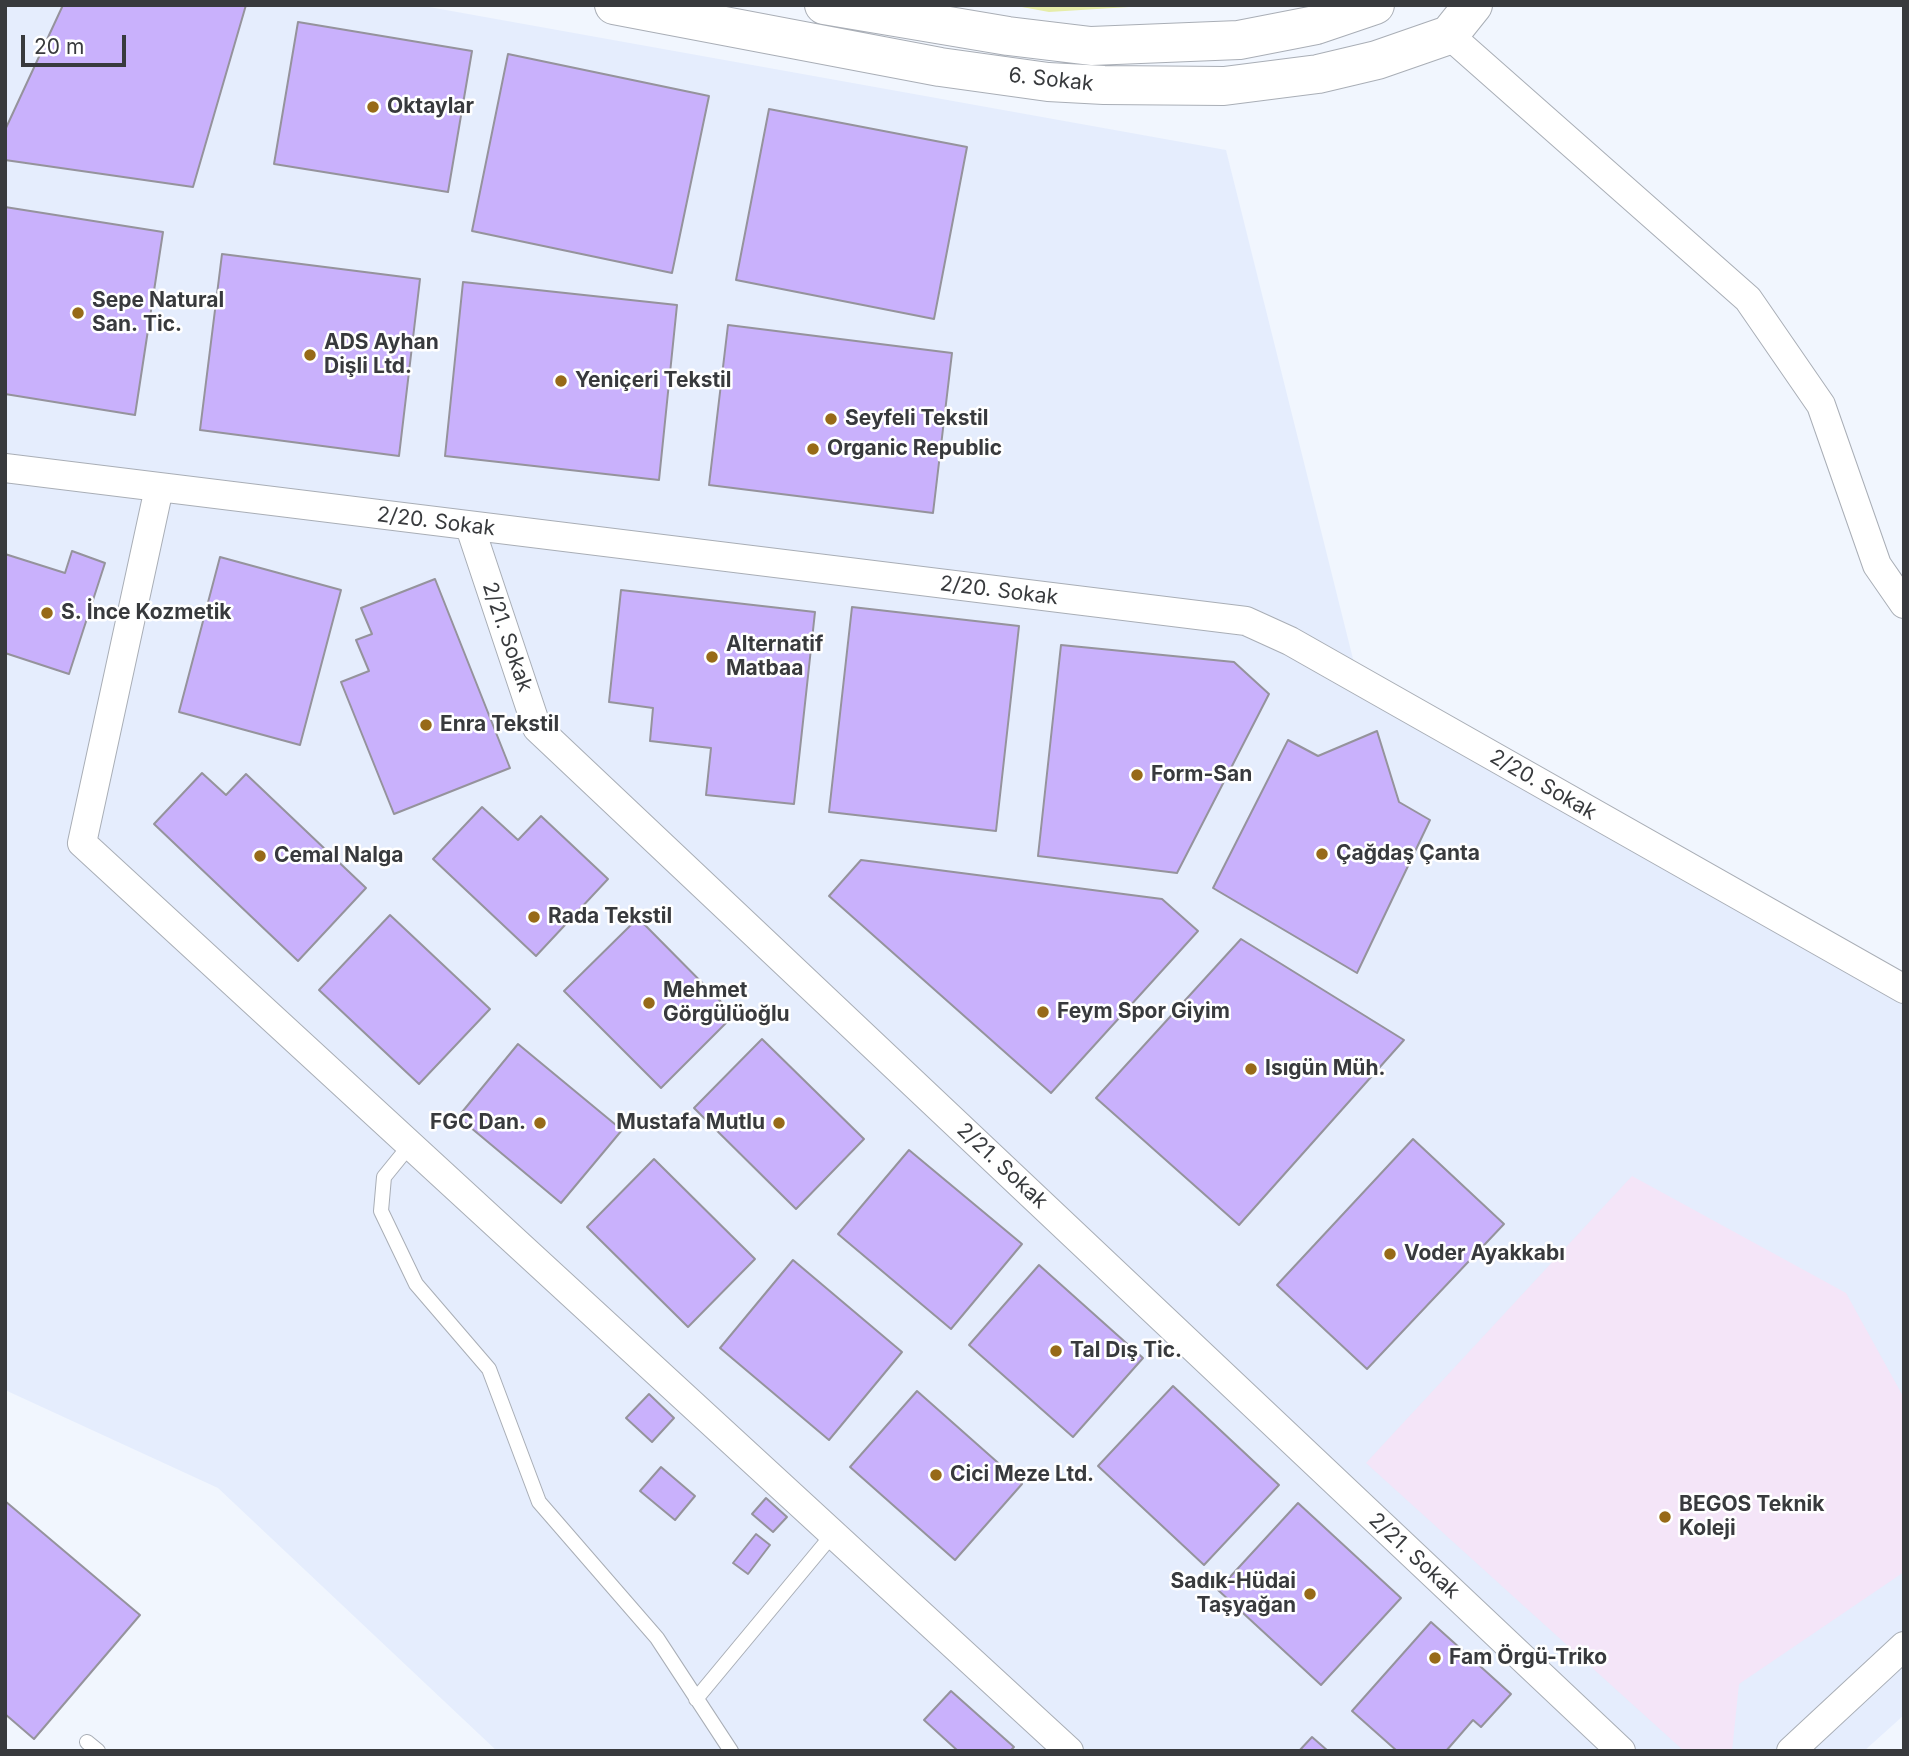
<!DOCTYPE html>
<meta charset="utf-8">
<style>
body{margin:0}
#map{position:relative;width:1909px;height:1756px;overflow:hidden;background:#f1f6fe;font-family:Inter,sans-serif}
canvas{display:block}
.frame{position:absolute;inset:0;border:7px solid #383a3d;pointer-events:none}
.scale{position:absolute;left:21px;top:35px;width:105px;height:32px;box-sizing:border-box;border:4px solid #383a3d;border-top:0;padding-left:9px;font-size:21px;line-height:24px;white-space:nowrap;color:#383a3d;-webkit-text-stroke:5px #fff;paint-order:stroke}
</style>
<div id="map">
<canvas width="1909" height="1756"></canvas>
<div class="frame"></div>
<div class="scale">20 m</div>
</div>
<script>
const g = document.querySelector('canvas').getContext('2d');
g.lineJoin = 'round';
function fill(path, color) { g.fillStyle = color; g.fill(path, 'evenodd'); }
function stroke(path, color, width, dash) { g.strokeStyle = color; g.lineWidth = width; g.lineCap = dash ? 'butt' : 'round'; g.setLineDash(dash || []); g.stroke(path); }
function drawText(font, color, halo, rows, align = 'center') {
  g.font = font + ' Inter,sans-serif'; g.lineWidth = 5; g.setLineDash([]); g.textBaseline = 'middle'; g.strokeStyle = halo; g.fillStyle = color; for (const [text, x, y, turn = 0] of rows) {
    g.save(); g.translate(x, y); g.rotate((+turn || 0) * Math.PI / 180); g.textAlign = isNaN(turn) ? turn : align; if (halo) g.strokeText(text, 0, 0); g.fillText(text, 0, 0); g.restore();
  }
}
fill(new Path2D(`
 M 5,5 L 418,5 L 1226,150 L 1357,675 L 1904,975 L 1904,1715 L 1864,1751 L 497,1751 L 218,1488 L 5,1390 Z`), '#e5edfd');
fill(new Path2D(`
 M 1632,1176 L 1846,1293 L 1904,1398 L 1904,1572 L 1739,1684 L 1732,1751 L 1684,1751 L 1366,1463 Z`), '#f4e5f8');
fill(new Path2D(`
 M 1011,5 L 1161,5 L 1049,12 Z`), '#e6eda9');
const building = new Path2D(`
 M 63,5 L 246,5 L 193,187 L 5,160 L 5,130 Z
 M 298,22 L 472,51 L 448,192 L 274,164 Z
 M 508,54 L 709,96 L 672,273 L 472,231 Z
 M 769,109 L 967,147 L 934,319 L 736,280 Z
 M 5,207 L 163,232 L 135,415 L 5,394 Z
 M 222,254 L 420,279 L 399,456 L 200,430 Z
 M 463,282 L 677,305 L 659,480 L 445,456 Z
 M 728,325 L 952,353 L 933,513 L 709,485 Z
 M 72,551 L 105,563 L 69,674 L 5,653 L 5,554 L 65,573 Z
 M 220,557 L 341,590 L 300,745 L 179,712 Z
 M 435,579 L 510,768 L 394,814 L 341,682 L 369,671 L 356,640 L 372,634 L 361,608 Z
 M 621,590 L 815,612 L 794,804 L 706,795 L 711,748 L 650,741 L 653,708 L 609,702 Z
 M 852,607 L 1019,626 L 996,831 L 829,812 Z
 M 1061,645 L 1234,662 L 1269,694 L 1177,873 L 1038,856 Z
 M 1377,731 L 1399,802 L 1430,820 L 1357,973 L 1213,888 L 1288,740 L 1318,756 Z
 M 202,773 L 226,795 L 246,774 L 366,888 L 298,961 L 154,824 Z
 M 482,807 L 518,840 L 541,816 L 608,879 L 536,956 L 433,859 Z
 M 861,860 L 1162,899 L 1198,931 L 1051,1093 L 829,896 Z
 M 390,915 L 490,1009 L 419,1084 L 319,990 Z
 M 638,918 L 734,1015 L 661,1088 L 564,991 Z
 M 1241,939 L 1404,1040 L 1239,1225 L 1096,1098 Z
 M 762,1039 L 864,1139 L 796,1209 L 694,1108 Z
 M 518,1044 L 622,1130 L 561,1203 L 458,1117 Z
 M 1413,1139 L 1504,1224 L 1367,1369 L 1277,1285 Z
 M 909,1150 L 1022,1244 L 951,1329 L 838,1234 Z
 M 654,1159 L 755,1259 L 688,1327 L 587,1227 Z
 M 793,1260 L 902,1352 L 829,1440 L 720,1348 Z
 M 1039,1265 L 1143,1358 L 1073,1437 L 969,1345 Z
 M 1173,1386 L 1279,1485 L 1204,1565 L 1098,1466 Z
 M 917,1391 L 1022,1484 L 955,1560 L 850,1467 Z
 M 649,1394 L 674,1418 L 652,1442 L 626,1418 Z
 M 661,1467 L 695,1496 L 675,1520 L 640,1491 Z
 M 766,1498 L 787,1517 L 773,1532 L 752,1514 Z
 M 5,1501 L 140,1615 L 34,1739 L 5,1714 Z
 M 1298,1503 L 1401,1598 L 1321,1685 L 1218,1590 Z
 M 756,1534 L 770,1545 L 748,1574 L 733,1563 Z
 M 1431,1622 L 1511,1694 L 1481,1727 L 1473,1720 L 1446,1751 L 1397,1751 L 1352,1711 Z
 M 951,1691 L 1014,1747 L 1010,1751 L 958,1751 L 924,1720 Z
 M 1312,1737 L 1328,1751 L 1299,1751 Z`);
fill(building, '#c9b1fc');
stroke(building, '#95939c', 2);
const lane = new Path2D(`
 M 410,1145 L 384,1177 L 381,1211 L 416,1284 L 489,1369 L 539,1502 L 657,1638 L 731,1751
 M 696,1699 L 833,1534
 M 87,1742 L 98,1751`);
const street = new Path2D(`
 M 1449,35 L 1748,299 L 1821,405 L 1877,565 L 1904,604
 M 5,468 L 1246,621 L 1290,641 L 1904,989
 M 159,488 L 82,843 L 1069,1751
 M 470,527 L 537,728 L 1621,1751
 M 1791,1751 L 1904,1646`);
const secondary = new Path2D(`
 M 614,5 L 940,67 L 1048,82 L 1104,85 L 1224,86 L 1318,74 L 1377,60 L 1449,35 L 1473,5
 M 824,5 L 1008,36 L 1091,46 L 1239,40 L 1316,25 L 1375,5`);
stroke(lane, '#a9aeb6', 16);
stroke(street, '#a9aeb6', 30);
stroke(secondary, '#a9aeb6', 40);
stroke(lane, '#fff', 14);
stroke(street, '#fff', 28);
stroke(secondary, '#fff', 38);
for (const [x, y, r, color] of [
 [373,107,7,"#976a18"],
 [78,313,7,"#976a18"],
 [310,355,7,"#976a18"],
 [561,381,7,"#976a18"],
 [831,419,7,"#976a18"],
 [813,449,7,"#976a18"],
 [47,613,7,"#976a18"],
 [712,657,7,"#976a18"],
 [426,725,7,"#976a18"],
 [1137,775,7,"#976a18"],
 [1322,854,7,"#976a18"],
 [260,856,7,"#976a18"],
 [534,917,7,"#976a18"],
 [649,1003,7,"#976a18"],
 [1043,1012,7,"#976a18"],
 [1251,1069,7,"#976a18"],
 [540,1123,7,"#976a18"],
 [779,1123,7,"#976a18"],
 [1390,1254,7,"#976a18"],
 [1056,1351,7,"#976a18"],
 [936,1475,7,"#976a18"],
 [1665,1517,7,"#976a18"],
 [1310,1594,7,"#976a18"],
 [1435,1658,7,"#976a18"]
]) { const dot = new Path2D(); dot.arc(x, y, r, 0, 2 * Math.PI); g.fillStyle = color; g.fill(dot); stroke(dot, '#fff', 2.5); }
drawText('21px', '#383a3d', '#fff', [
 ["6. Sokak",1051,80,6],
 ["2/20. Sokak",436,522,7],
 ["2/20. Sokak",999,591,7],
 ["2/21. Sokak",507,637,71],
 ["2/20. Sokak",1543,785,30],
 ["2/21. Sokak",1002,1166,43],
 ["2/21. Sokak",1414,1556,43]
]);
drawText('bold 21px', '#383a3d', '#fff', [
 ["Oktaylar",387,107],
 ["Sepe Natural",92,301],
 ["San. Tic.",92,325],
 ["ADS Ayhan",324,343],
 ["Dişli Ltd.",324,367],
 ["Yeniçeri Tekstil",575,381],
 ["Seyfeli Tekstil",845,419],
 ["Organic Republic",827,449],
 ["S. İnce Kozmetik",61,613],
 ["Alternatif",726,645],
 ["Matbaa",726,669],
 ["Enra Tekstil",440,725],
 ["Form-San",1151,775],
 ["Çağdaş Çanta",1336,854],
 ["Cemal Nalga",274,856],
 ["Rada Tekstil",548,917],
 ["Mehmet",663,991],
 ["Görgülüoğlu",663,1015],
 ["Feym Spor Giyim",1057,1012],
 ["Isıgün Müh.",1265,1069],
 ["FGC Dan.",526,1123,"right"],
 ["Mustafa Mutlu",765,1123,"right"],
 ["Voder Ayakkabı",1404,1254],
 ["Tal Dış Tic.",1070,1351],
 ["Cici Meze Ltd.",950,1475],
 ["BEGOS Teknik",1679,1505],
 ["Koleji",1679,1529],
 ["Sadık-Hüdai",1296,1582,"right"],
 ["Taşyağan",1296,1606,"right"],
 ["Fam Örgü-Triko",1449,1658]
], 'left');
</script>
